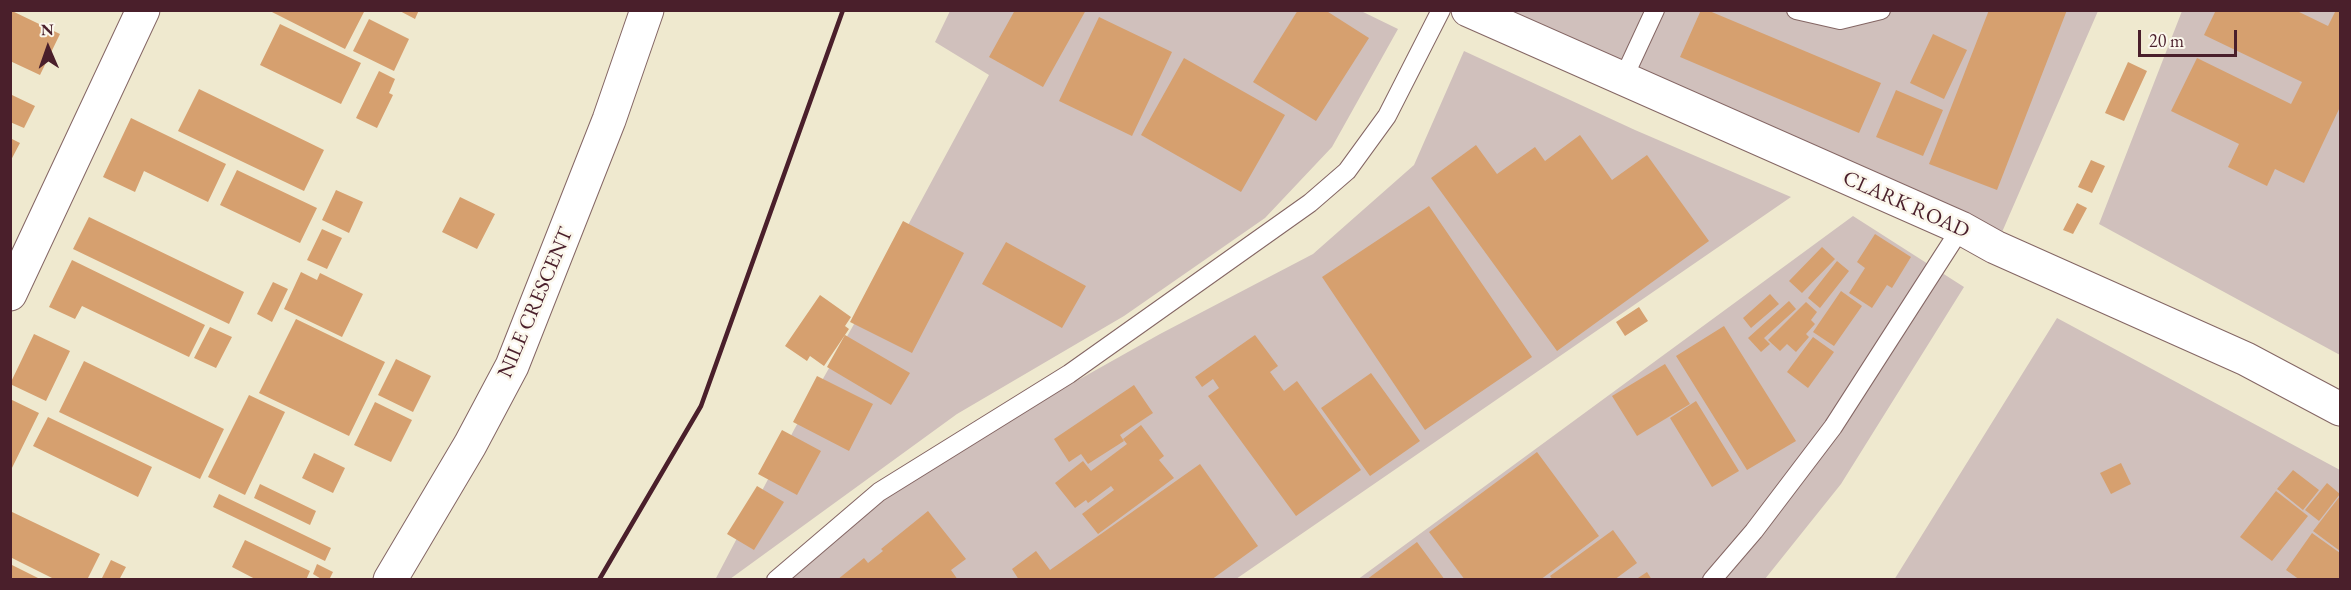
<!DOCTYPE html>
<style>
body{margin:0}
#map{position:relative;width:2351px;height:590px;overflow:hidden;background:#efe9cf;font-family:"EB Garamond",serif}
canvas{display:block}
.frame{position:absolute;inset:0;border:12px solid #4a1f2b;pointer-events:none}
.north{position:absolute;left:18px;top:18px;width:60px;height:60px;-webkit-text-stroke:4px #fbf7ec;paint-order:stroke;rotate:358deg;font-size:16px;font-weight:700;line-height:24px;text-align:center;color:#4a1f2b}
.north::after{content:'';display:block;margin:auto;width:21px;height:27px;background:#4a1f2b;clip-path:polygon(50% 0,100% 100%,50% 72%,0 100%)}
.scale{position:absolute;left:2138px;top:30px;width:99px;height:27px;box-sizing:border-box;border:3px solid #4a1f2b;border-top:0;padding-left:8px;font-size:18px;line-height:21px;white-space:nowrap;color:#4a1f2b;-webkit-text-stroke:4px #fbf7ec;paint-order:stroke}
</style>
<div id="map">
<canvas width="2351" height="590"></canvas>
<div class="frame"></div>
<div class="north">N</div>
<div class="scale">20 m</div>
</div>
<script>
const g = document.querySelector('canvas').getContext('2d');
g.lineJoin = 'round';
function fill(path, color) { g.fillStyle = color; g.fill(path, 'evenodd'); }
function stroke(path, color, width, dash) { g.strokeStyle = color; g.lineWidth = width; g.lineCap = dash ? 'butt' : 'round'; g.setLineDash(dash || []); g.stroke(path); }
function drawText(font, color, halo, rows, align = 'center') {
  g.font = font + ' "EB Garamond",serif'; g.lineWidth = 5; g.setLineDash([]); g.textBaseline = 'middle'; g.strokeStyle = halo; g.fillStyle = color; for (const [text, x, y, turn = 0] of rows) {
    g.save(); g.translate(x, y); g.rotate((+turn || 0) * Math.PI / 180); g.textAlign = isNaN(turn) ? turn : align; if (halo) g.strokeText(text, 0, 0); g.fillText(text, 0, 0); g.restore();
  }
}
fill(new Path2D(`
 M 1359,10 L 1398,29 L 1332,147 L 1265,218 L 1124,316 L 957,414 L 730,579 L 715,580 L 795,428 L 866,303 L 989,75 L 935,42 L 950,11 Z
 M 1484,11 L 2098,11 L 1999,239 Z
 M 2182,11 L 2340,11 L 2340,355 L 2099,224 Z
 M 1464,51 L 1635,130 L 1791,197 L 1236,579 L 776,580 L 879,492 L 1160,334 L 1313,254 L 1414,165 Z
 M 1853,216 L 1964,287 L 1841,484 L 1765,579 L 1357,580 Z
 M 2057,318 L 2340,470 L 2340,579 L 1894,580 Z`), '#d0c0bc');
fill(new Path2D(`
 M 10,10 L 60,34 L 40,75 L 10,61 Z
 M 268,10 L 365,10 L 345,49 Z
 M 398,10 L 419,10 L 415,19 Z
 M 1015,10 L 1086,10 L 1043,87 L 989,57 Z
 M 1298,10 L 1325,10 L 1369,38 L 1316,121 L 1253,82 Z
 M 1701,10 L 1707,10 L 1881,83 L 1859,133 L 1680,57 Z
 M 1989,10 L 2067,10 L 1997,190 L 1929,164 Z
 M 2216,10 L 2295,10 L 2328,26 L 2336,10 L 2340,10 L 2340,107 L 2304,183 L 2275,169 L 2267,186 L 2228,167 L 2239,144 L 2171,111 L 2197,58 L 2291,104 L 2302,82 L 2204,35 Z
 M 1099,17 L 1172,52 L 1132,136 L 1059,101 Z
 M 369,19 L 409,39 L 394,71 L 353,51 Z
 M 280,24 L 361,63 L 341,104 L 260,65 Z
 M 1933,34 L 1967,50 L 1944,99 L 1910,83 Z
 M 1184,58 L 1285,115 L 1241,192 L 1141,135 Z
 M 2128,62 L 2147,71 L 2124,121 L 2105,113 Z
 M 379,71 L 395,79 L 389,93 L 393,95 L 377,128 L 356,118 Z
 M 199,89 L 324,150 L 304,191 L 178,131 Z
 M 1896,90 L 1943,110 L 1923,156 L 1876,137 Z
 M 12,95 L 35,106 L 24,128 L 10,122 Z
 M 131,118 L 226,164 L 208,202 L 144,171 L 135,192 L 103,177 Z
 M 1580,135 L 1612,180 L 1647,155 L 1709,241 L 1557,351 L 1431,178 L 1476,145 L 1497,174 L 1535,147 L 1545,161 Z
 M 10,138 L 20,143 L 10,162 Z
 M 2091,160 L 2105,166 L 2092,193 L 2078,187 Z
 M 237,170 L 317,208 L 300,243 L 220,205 Z
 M 336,190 L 363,202 L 349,233 L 322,220 Z
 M 460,197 L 495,214 L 477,249 L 442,232 Z
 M 2077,203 L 2087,208 L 2073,234 L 2063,230 Z
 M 1429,206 L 1532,357 L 1425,430 L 1322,277 Z
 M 89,217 L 244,292 L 229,324 L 73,249 Z
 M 903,221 L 964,253 L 912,353 L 850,322 Z
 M 322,229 L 342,238 L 327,269 L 307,260 Z
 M 1875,234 L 1911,257 L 1892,288 L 1887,285 L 1872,308 L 1849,293 L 1865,268 L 1857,262 Z
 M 1006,242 L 1086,286 L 1062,328 L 982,284 Z
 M 1822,247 L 1835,259 L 1802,293 L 1789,281 Z
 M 72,260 L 205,325 L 189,357 L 82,306 L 75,319 L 49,307 Z
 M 1837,261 L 1849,271 L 1820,308 L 1808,298 Z
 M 301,272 L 317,280 L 320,273 L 363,294 L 342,337 L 284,309 Z
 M 273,282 L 288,289 L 272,322 L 257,314 Z
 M 1841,291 L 1862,306 L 1834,346 L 1813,332 Z
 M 1770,294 L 1779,304 L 1751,328 L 1743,318 Z
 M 820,295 L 851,317 L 845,326 L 849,329 L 824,366 L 810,356 L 807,361 L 785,346 Z
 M 1789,301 L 1796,309 L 1764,338 L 1770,344 L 1761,352 L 1748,338 Z
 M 1806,302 L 1817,312 L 1811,320 L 1815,324 L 1806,334 L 1809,337 L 1796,352 L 1787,344 L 1780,351 L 1768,340 Z
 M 1639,307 L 1648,321 L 1625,336 L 1616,322 Z
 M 296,319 L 385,362 L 349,436 L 259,393 Z
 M 1724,326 L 1796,441 L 1747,470 L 1676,356 Z
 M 210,327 L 232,337 L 216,368 L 194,358 Z
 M 34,334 L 70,351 L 46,401 L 10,384 Z
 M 845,335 L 910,373 L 891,405 L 827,367 Z
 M 1255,335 L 1278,366 L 1270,372 L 1284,391 L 1297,381 L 1361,470 L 1296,516 L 1208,396 L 1219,388 L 1213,379 L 1202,387 L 1195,377 Z
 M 1813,337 L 1834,352 L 1808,388 L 1787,372 Z
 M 396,359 L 431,376 L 413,412 L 378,395 Z
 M 84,361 L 224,429 L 200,479 L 59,412 Z
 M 1665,364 L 1690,404 L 1637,436 L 1612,396 Z
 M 1371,373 L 1420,441 L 1370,476 L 1321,408 Z
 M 817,376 L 873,404 L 849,451 L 793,422 Z
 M 1134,385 L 1153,413 L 1120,435 L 1124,441 L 1088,464 L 1081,454 L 1069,462 L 1054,439 Z
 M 249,395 L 285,412 L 245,495 L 208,477 Z
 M 10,399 L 39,413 L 10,472 Z
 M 1696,401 L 1739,471 L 1712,487 L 1670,418 Z
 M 375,402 L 412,420 L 391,462 L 354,445 Z
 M 48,417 L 152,467 L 138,497 L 33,446 Z
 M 1141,425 L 1164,456 L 1159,460 L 1174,478 L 1098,534 L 1082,514 L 1114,490 L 1111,486 L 1088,503 L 1086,500 L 1075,508 L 1055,483 L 1083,461 L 1091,471 L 1127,444 L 1123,439 Z
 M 782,430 L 821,451 L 797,495 L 758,474 Z
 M 1537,452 L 1599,536 L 1540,580 L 1465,580 L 1429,532 Z
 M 314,453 L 345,468 L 333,493 L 302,478 Z
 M 2121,463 L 2131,484 L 2111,494 L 2100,473 Z
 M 1200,464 L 1258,546 L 1211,580 L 1019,580 L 1012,569 L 1036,551 L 1050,570 Z
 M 2293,470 L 2319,490 L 2303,510 L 2277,489 Z
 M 2327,483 L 2340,494 L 2319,521 L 2305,510 Z
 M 260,484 L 316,511 L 310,525 L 254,498 Z
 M 757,486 L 784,502 L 754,550 L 727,534 Z
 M 2276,491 L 2308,516 L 2272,561 L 2240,537 Z
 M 219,494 L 331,548 L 325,561 L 213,507 Z
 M 2340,496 L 2340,551 L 2313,531 Z
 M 10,511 L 100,554 L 87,580 L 56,580 L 10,557 Z
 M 928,511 L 966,559 L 951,570 L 958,580 L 837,580 L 864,558 L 868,563 L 883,551 L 881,549 Z
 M 1613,530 L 1637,563 L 1614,580 L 1553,580 L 1550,576 Z
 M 2312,533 L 2340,553 L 2340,580 L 2300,580 L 2286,570 Z
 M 245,540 L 310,571 L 306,580 L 257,580 L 232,567 Z
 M 1417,542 L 1445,580 L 1366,580 Z
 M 111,560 L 126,567 L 119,580 L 101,580 Z
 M 10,564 L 42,580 L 10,580 Z
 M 317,564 L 333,572 L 329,580 L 323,580 L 313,574 Z
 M 1647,572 L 1652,580 L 1635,580 Z`), '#d6a06f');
const service = new Path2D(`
 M 1796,10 L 1840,20 L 1881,10
 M 1623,79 L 1655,10
 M 776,580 L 879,492 L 1069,374 L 1310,203 L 1347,171 L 1387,116 L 1441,10
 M 1712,580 L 1754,531 L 1833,427 L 1961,228`);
const minor = new Path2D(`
 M 1468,10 L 1961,228 L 1995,247 L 2246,359 L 2340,409
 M 10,294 L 143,10`);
const tertiary = new Path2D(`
 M 390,580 L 470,445 L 512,366 L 609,120 L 647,10`);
stroke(service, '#846664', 20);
stroke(minor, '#846664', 35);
stroke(tertiary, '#846664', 35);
stroke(service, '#fff', 18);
stroke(minor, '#fff', 33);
stroke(tertiary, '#fff', 33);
stroke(new Path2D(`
 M 599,580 L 701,406 L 843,10`), '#4a1f2b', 4.5);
drawText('21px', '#4a1f2b', '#fbf7ec', [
 ["CLARK ROAD",1906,205,24],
 ["NILE CRESCENT",536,303,-67]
]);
</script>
